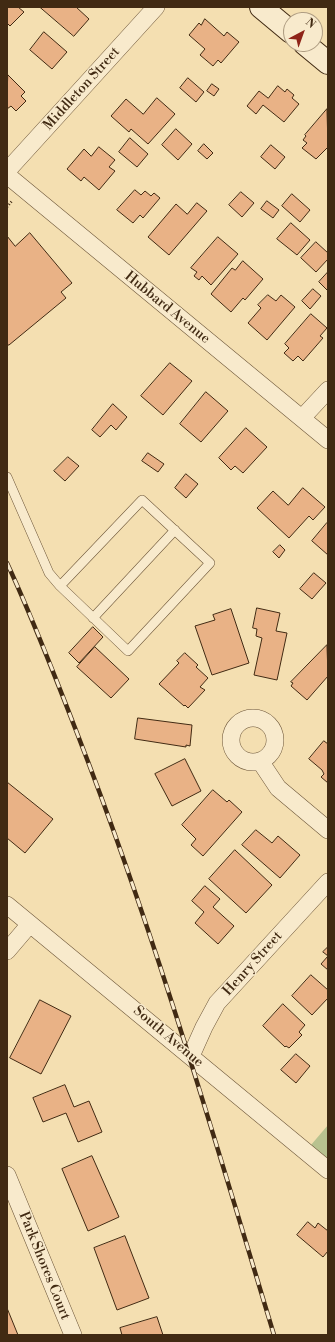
<!DOCTYPE html>
<style>
body{margin:0}
#map{position:relative;width:335px;height:1342px;overflow:hidden;background:#f4dfb1;font-family:"Libre Bodoni",serif}
canvas{display:block}
.frame{position:absolute;inset:0;border:8px solid #412a13;pointer-events:none}
.north{position:absolute;left:283px;top:12px;width:40px;height:40px;box-sizing:border-box;background:#f8eacc;border:1px solid #af9d82;border-radius:50%;rotate:41deg;font-size:11px;font-weight:700;line-height:16px;text-align:center;color:#412a13}
.north::after{content:'';display:block;margin:auto;width:14px;height:18px;background:#8f2418;clip-path:polygon(50% 0,100% 100%,50% 72%,0 100%)}
</style>
<div id="map">
<canvas width="335" height="1342"></canvas>
<div class="frame"></div>
<div class="north">N</div>
</div>
<script>
const g = document.querySelector('canvas').getContext('2d');
g.lineJoin = 'round';
function fill(path, color) { g.fillStyle = color; g.fill(path, 'evenodd'); }
function stroke(path, color, width, dash) { g.strokeStyle = color; g.lineWidth = width; g.lineCap = dash ? 'butt' : 'round'; g.setLineDash(dash || []); g.stroke(path); }
function drawText(font, color, halo, rows, align = 'center') {
  g.font = font + ' "Libre Bodoni",serif'; g.lineWidth = 3; g.setLineDash([]); g.textBaseline = 'middle'; g.strokeStyle = halo; g.fillStyle = color; for (const [text, x, y, turn = 0] of rows) {
    g.save(); g.translate(x, y); g.rotate((+turn || 0) * Math.PI / 180); g.textAlign = isNaN(turn) ? turn : align; if (halo) g.strokeText(text, 0, 0); g.fillText(text, 0, 0); g.restore();
  }
}
fill(new Path2D(`
 M 328,1125 L 328,1170 L 305,1152 Z`), '#b8c28f');
const building = new Path2D(`
 M 7,7 L 18,7 L 24,12 L 10,26 L 7,23 Z
 M 40,7 L 76,7 L 89,19 L 74,36 Z
 M 205,19 L 224,36 L 227,32 L 239,42 L 221,63 L 218,60 L 213,66 L 200,55 L 205,49 L 189,35 L 199,23 L 201,25 Z
 M 44,32 L 67,52 L 52,69 L 30,50 Z
 M 8,75 L 25,92 L 21,96 L 26,101 L 16,111 L 11,106 L 7,109 Z
 M 188,78 L 204,92 L 196,102 L 180,88 Z
 M 212,84 L 219,89 L 214,96 L 207,91 Z
 M 278,86 L 285,92 L 287,89 L 294,95 L 292,98 L 299,104 L 284,122 L 263,105 L 256,114 L 247,106 L 259,91 L 268,98 Z
 M 157,98 L 175,114 L 148,144 L 131,129 L 129,132 L 111,116 L 126,99 L 143,114 Z
 M 327,109 L 328,147 L 316,159 L 302,148 L 307,143 L 303,140 L 306,136 L 305,135 Z
 M 176,129 L 192,144 L 178,160 L 162,145 Z
 M 130,138 L 148,154 L 137,167 L 119,152 Z
 M 204,144 L 213,153 L 207,159 L 198,151 Z
 M 271,145 L 285,157 L 275,169 L 261,157 Z
 M 99,147 L 115,160 L 109,167 L 115,171 L 99,190 L 84,177 L 81,181 L 67,169 L 84,149 L 91,156 Z
 M 135,190 L 141,195 L 145,191 L 151,196 L 154,193 L 160,198 L 143,218 L 140,215 L 133,223 L 117,210 Z
 M 241,192 L 254,203 L 242,217 L 229,205 Z
 M 292,194 L 310,210 L 300,222 L 282,206 Z
 M 267,201 L 279,210 L 273,218 L 261,209 Z
 M 197,203 L 207,211 L 169,255 L 148,237 L 176,204 L 187,214 Z
 M 291,223 L 310,240 L 297,255 L 277,239 Z
 M 30,233 L 72,283 L 61,292 L 66,298 L 9,345 L 7,345 L 7,236 L 15,246 Z
 M 218,237 L 238,254 L 211,285 L 202,276 L 199,280 L 194,276 L 197,272 L 191,268 Z
 M 316,242 L 328,253 L 328,259 L 316,272 L 301,258 Z
 M 243,261 L 263,279 L 245,300 L 243,298 L 231,312 L 211,294 L 232,268 L 235,270 Z
 M 328,272 L 328,291 L 319,282 Z
 M 313,289 L 321,296 L 310,309 L 302,301 Z
 M 268,295 L 276,301 L 281,295 L 295,307 L 267,340 L 248,323 L 261,308 L 258,305 Z
 M 311,314 L 327,328 L 320,336 L 323,338 L 303,361 L 298,356 L 293,361 L 284,353 L 289,348 L 285,344 Z
 M 170,363 L 192,381 L 163,415 L 141,396 Z
 M 206,392 L 228,411 L 201,442 L 180,424 Z
 M 113,404 L 127,417 L 116,430 L 111,425 L 100,437 L 92,430 Z
 M 246,428 L 267,447 L 243,473 L 235,466 L 231,470 L 219,458 Z
 M 148,453 L 164,464 L 158,472 L 142,461 Z
 M 68,457 L 79,466 L 65,481 L 54,471 Z
 M 186,474 L 198,484 L 186,498 L 175,488 Z
 M 303,488 L 325,507 L 313,520 L 309,516 L 289,538 L 257,508 L 273,491 L 288,505 Z
 M 327,523 L 328,524 L 328,555 L 312,541 Z
 M 280,545 L 285,550 L 279,558 L 273,552 Z
 M 314,573 L 326,583 L 312,599 L 300,589 Z
 M 257,608 L 280,613 L 276,631 L 287,633 L 277,680 L 254,675 L 262,638 L 256,636 L 257,629 L 253,628 Z
 M 231,609 L 249,663 L 212,675 L 195,626 L 215,620 L 213,615 Z
 M 93,627 L 103,637 L 79,663 L 69,653 Z
 M 327,645 L 328,676 L 307,700 L 291,686 L 293,683 L 291,682 Z
 M 95,647 L 129,679 L 111,698 L 77,667 Z
 M 185,653 L 198,665 L 196,667 L 208,678 L 200,687 L 205,690 L 188,708 L 185,705 L 184,706 L 159,684 L 179,663 L 177,661 Z
 M 138,718 L 192,725 L 190,746 L 186,745 L 186,747 L 135,739 Z
 M 324,741 L 328,744 L 328,783 L 321,777 L 324,774 L 322,770 L 309,759 Z
 M 185,759 L 201,791 L 172,806 L 155,774 Z
 M 7,782 L 53,819 L 25,853 L 7,838 Z
 M 213,790 L 227,802 L 229,800 L 242,812 L 203,856 L 191,845 L 196,839 L 182,825 Z
 M 256,830 L 272,843 L 278,836 L 300,855 L 280,878 L 242,845 Z
 M 235,850 L 272,885 L 246,913 L 209,879 Z
 M 205,886 L 220,899 L 213,907 L 234,926 L 218,944 L 195,923 L 204,912 L 192,901 Z
 M 328,947 L 328,970 L 321,964 L 328,956 L 323,952 Z
 M 311,975 L 328,990 L 328,998 L 312,1015 L 292,996 Z
 M 40,1000 L 71,1016 L 41,1074 L 10,1058 Z
 M 283,1004 L 305,1025 L 299,1032 L 302,1035 L 289,1048 L 286,1046 L 285,1047 L 263,1026 Z
 M 296,1054 L 310,1066 L 296,1083 L 281,1070 Z
 M 65,1085 L 74,1107 L 89,1101 L 102,1132 L 78,1142 L 66,1113 L 43,1122 L 33,1098 Z
 M 92,1156 L 119,1217 L 88,1231 L 62,1169 Z
 M 308,1222 L 315,1228 L 318,1223 L 328,1231 L 328,1251 L 323,1257 L 297,1235 Z
 M 125,1236 L 149,1298 L 117,1310 L 94,1248 Z
 M 7,1308 L 18,1335 L 7,1335 Z
 M 157,1317 L 163,1335 L 122,1335 L 120,1328 Z`);
fill(building, '#e9b286');
stroke(building, '#412a13', 1);
const lane = new Path2D(`
 M 7,477 L 49,573 L 60,586 L 128,651 L 210,563 L 142,500 L 60,586
 M 93,618 L 175,530`);
const street = new Path2D(`
 M 7,171 L 156,7
 M 7,175 L 328,440
 M 302,418 L 328,390
 M231 740a22 22 0 1 1 44 0a22 22 0 1 1-44 0Z
 M 260,761 L 278,788 L 328,830
 M 7,905 L 328,1170
 M 7,951 L 30,924
 M 191,1056 L 204,1027 L 217,1003 L 328,882
 M 7,1175 L 73,1335`);
const secondary = new Path2D(`
 M 261,7 L 291,32
 M 305,44 L 328,63`);
stroke(lane, '#6e573a', 10);
stroke(street, '#6e573a', 18);
stroke(secondary, '#412a13', 24);
stroke(new Path2D(`
 M 7,207 L 12,201`), '#412a13', 2.5, [1, 2]);
stroke(lane, '#f8eacc', 9);
stroke(street, '#f8eacc', 17);
stroke(secondary, '#f8eacc', 22);
const rail = new Path2D(`
 M 7,563 C 33,619 55,676 77,733 C 154,931 213,1133 274,1335`);
stroke(rail, '#412a13', 4.5);
stroke(rail, '#f8eacc', 3, [9]);
drawText('14px', '#412a13', '#f8eacc', [
 ["Middleton Street",82,89,-48],
 ["Hubbard Avenue",167,308,39],
 ["Henry Street",253,964,-48],
 ["South Avenue",168,1037,40],
 ["Park Shores Court",44,1266,68]
]);
</script>
